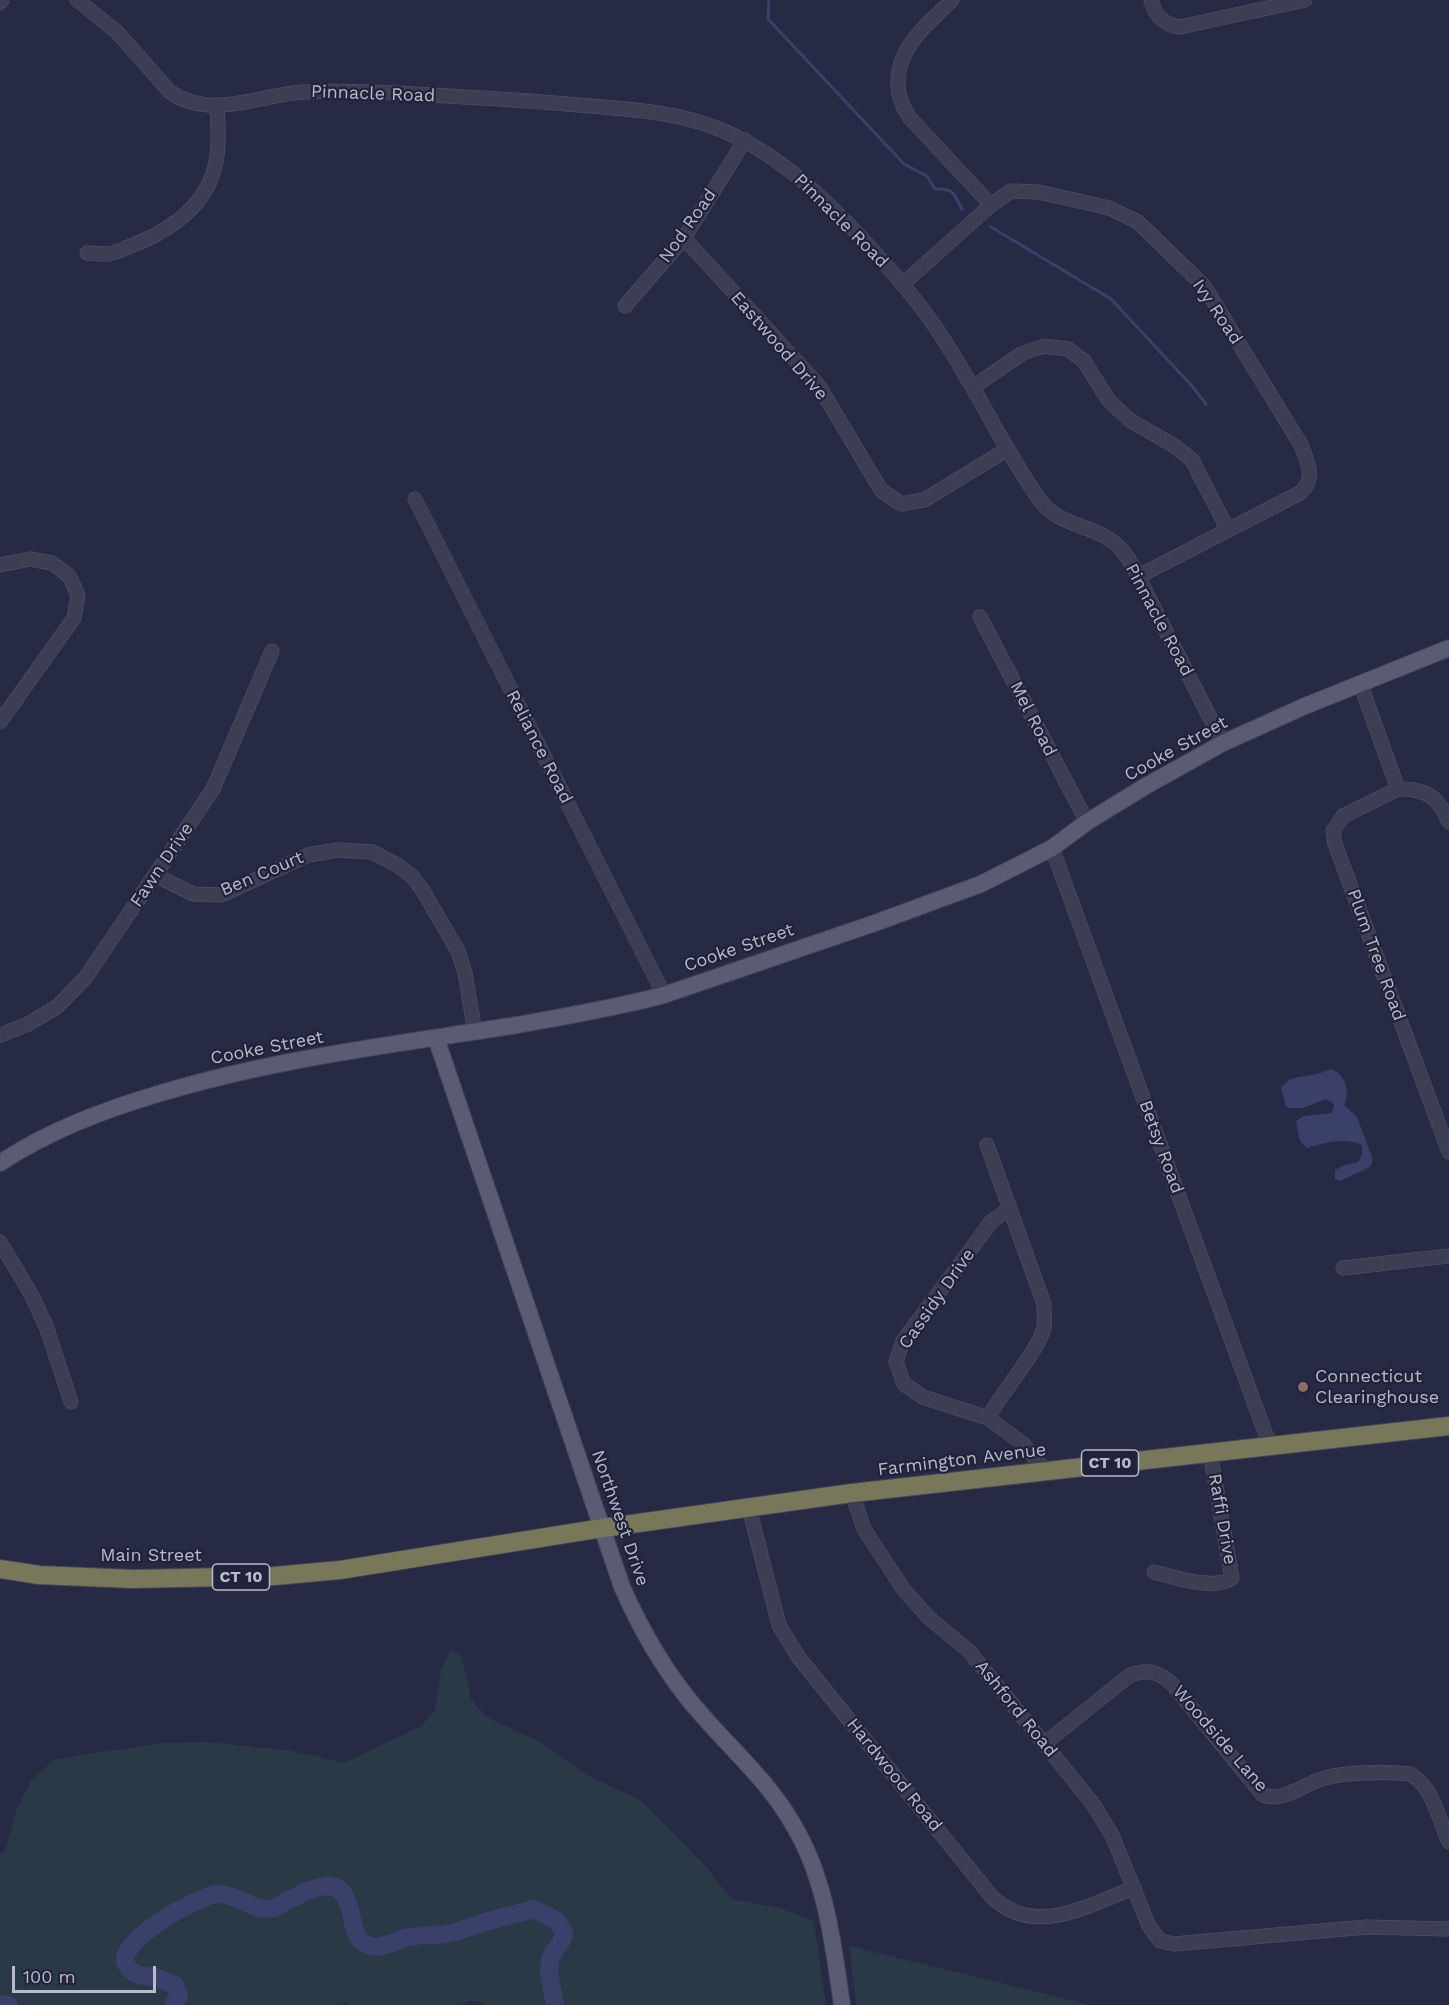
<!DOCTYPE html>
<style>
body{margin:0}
#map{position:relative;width:1449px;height:2005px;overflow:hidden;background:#272a44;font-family:"Work Sans",sans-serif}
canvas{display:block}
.scale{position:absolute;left:12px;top:1966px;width:144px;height:27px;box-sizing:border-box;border:3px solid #b9bacd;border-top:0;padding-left:8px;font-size:18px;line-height:21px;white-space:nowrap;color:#b9bacd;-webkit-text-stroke:4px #202339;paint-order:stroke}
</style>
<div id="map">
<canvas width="1449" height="2005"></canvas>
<div class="scale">100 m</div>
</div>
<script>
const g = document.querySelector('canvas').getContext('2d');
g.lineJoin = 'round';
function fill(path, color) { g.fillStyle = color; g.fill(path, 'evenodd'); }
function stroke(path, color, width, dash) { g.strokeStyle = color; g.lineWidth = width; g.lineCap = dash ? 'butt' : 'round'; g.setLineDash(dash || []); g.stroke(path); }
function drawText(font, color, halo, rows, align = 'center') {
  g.font = font + ' "Work Sans",sans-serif'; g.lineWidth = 4.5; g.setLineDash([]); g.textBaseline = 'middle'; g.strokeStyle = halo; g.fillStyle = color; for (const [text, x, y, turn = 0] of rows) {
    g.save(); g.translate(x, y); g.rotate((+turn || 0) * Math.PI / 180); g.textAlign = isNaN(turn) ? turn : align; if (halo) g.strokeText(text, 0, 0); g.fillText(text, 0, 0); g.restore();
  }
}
fill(new Path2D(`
 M 451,1649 L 462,1657 L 471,1699 L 485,1716 L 542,1743 L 585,1774 L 642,1801 L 709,1870 L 731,1899 L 780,1908 L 814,1921 L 826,2005 L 484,2005 C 476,2000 470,1999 461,2005 L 350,2005 L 343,2003 L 343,2005 L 0,2005 L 0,1853 L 5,1851 L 17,1808 L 32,1779 L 55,1759 L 164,1743 L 209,1742 L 292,1751 L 344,1763 L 421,1726 L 435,1711 L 441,1669 Z
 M 849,1946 L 1091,2005 L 856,2005 Z`), '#293945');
fill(new Path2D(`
 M 1331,1069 C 1346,1075 1350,1091 1344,1105 L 1357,1117 L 1373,1160 L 1370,1167 L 1340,1181 L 1335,1179 L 1335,1170 L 1345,1165 L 1358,1162 L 1362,1155 L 1362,1145 C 1343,1137 1325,1143 1307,1148 L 1300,1141 L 1296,1121 L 1304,1116 L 1332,1113 L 1334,1104 L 1326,1099 L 1303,1108 L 1289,1108 L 1286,1106 L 1281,1088 C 1291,1075 1303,1077 1317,1074 C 1322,1073 1326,1070 1331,1069 Z`), '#3b406b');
stroke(new Path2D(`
 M 769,0 L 768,19 L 904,164 L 927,176 L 935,189 C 954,188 954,194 962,209
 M 991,227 L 1111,299 L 1192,386 L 1206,404`), '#3b406b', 3);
stroke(new Path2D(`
 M 0,2004 L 9,2005
 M 173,2005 L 179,1996 L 175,1985 C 169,1983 164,1980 158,1978 C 146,1975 133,1978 126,1964 C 115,1942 200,1894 218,1894 C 239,1894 253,1913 275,1908 C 280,1906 285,1901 291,1899 C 302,1893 317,1886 330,1886 C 355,1888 348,1931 362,1942 C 377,1953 391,1942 405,1938 C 418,1934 433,1936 446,1934 C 458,1932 470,1927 481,1923 C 499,1918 516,1914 534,1909 L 557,1921 L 564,1933 C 562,1945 557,1946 552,1955 C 545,1969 553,1991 555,2005`), '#3b406b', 18);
const minor = new Path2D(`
 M 77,0 L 117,32 L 170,92 C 210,120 259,95 303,92 C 340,90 377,92 413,94 C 469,97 524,100 579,105 C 615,108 652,110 688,119 C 761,137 816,189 866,243 C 891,270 915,297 936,328 C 974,383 1001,445 1039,499 C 1060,529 1096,523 1120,548 C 1135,564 1143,589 1154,608 C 1177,653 1200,698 1223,743
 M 952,0 C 942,11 929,21 919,33 C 896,59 890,90 910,118 L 991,205
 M 1151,0 C 1155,16 1164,25 1180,27 L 1305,0
 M 0,3 L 2,0
 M 684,238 L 819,386 L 881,490 L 901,504 L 924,500 L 1008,449
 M 87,253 C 93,253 100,254 106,254 C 113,254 121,250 128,247 C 164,234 203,210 214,170 C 220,149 218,127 217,106
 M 904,283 L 991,205 L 1011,191 L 1039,192 L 1109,208 L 1138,222 L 1204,286 L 1301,445 C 1308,463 1316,479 1300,493 L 1137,577
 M 625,306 L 684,238 L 745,140
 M 973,387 L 1023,353 L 1044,346 L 1068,349 L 1084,361 L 1109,401 L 1131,421 L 1173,445 L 1192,460 L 1228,530
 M 415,499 L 664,995
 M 0,565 L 30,559 L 52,563 L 69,576 L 78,595 L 74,618 L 0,722
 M 980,617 L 1087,822
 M 1360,683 L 1398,789 C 1426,788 1438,797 1449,822
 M 1398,789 L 1343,816 L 1333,831 L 1335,844 L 1449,1152
 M 1052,848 L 1270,1446
 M 155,875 L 193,894 L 222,895 L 308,855 L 338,850 L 372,852 L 397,865 L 413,877 L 423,891 L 458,951 L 465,973 L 475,1032
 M 0,1035 L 26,1025 L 57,1007 L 86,977 L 213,789 L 272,651
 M 987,1145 L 1044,1304 C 1044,1312 1045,1321 1044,1328 C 1036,1355 1002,1391 988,1418 L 1022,1443 L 1046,1471
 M 0,1242 L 31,1294 L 46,1326 L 71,1402
 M 1343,1268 L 1449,1256
 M 988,1418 L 923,1397 L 904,1384 L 896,1362 L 903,1341 L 991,1222 L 1010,1208
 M 852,1493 L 864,1529 L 904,1590 L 929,1618 L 969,1651 L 1093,1804 L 1112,1835 L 1149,1926 L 1160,1941 L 1174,1944 L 1366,1927 L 1449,1929
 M 749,1508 L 779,1625 L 797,1655 L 808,1669 L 992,1897 C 1035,1938 1088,1905 1134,1888
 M 1154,1572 C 1173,1577 1215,1591 1232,1578 L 1210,1452
 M 1044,1744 L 1130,1675 C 1148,1669 1159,1671 1173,1685 L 1263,1795 C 1281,1802 1299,1788 1316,1781 C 1337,1772 1387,1771 1410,1774 C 1432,1785 1439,1820 1449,1842`);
const major = new Path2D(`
 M 436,1038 L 622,1587 C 642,1632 668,1677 701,1714 C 733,1751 770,1783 794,1826 C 826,1880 833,1943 842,2005
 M 0,1163 C 50,1130 104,1110 161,1093 C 277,1058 398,1044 517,1025 C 567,1016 615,1008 664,995 L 875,923 L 981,884 L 1052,848 L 1087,822 L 1144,787 L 1223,743 L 1305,706 L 1449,648`);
const highway = new Path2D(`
 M 0,1569 L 39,1575 L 133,1579 L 274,1576 L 340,1570 L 603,1528 L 852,1493 L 1449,1426`);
stroke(minor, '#54566b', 15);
stroke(major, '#42445a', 18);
stroke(highway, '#43465b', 20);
stroke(minor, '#3c3e53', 14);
stroke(major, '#5a5c73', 16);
stroke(highway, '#797759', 18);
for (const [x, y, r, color] of [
 [1303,1387,6,"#8d6e63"]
]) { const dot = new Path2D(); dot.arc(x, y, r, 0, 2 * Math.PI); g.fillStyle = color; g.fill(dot); stroke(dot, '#202339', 2); }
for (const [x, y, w] of [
 [1110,1463,57],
 [241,1577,57]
]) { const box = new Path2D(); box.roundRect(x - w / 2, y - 13, w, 26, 4.5); g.fillStyle = '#202339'; g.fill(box); stroke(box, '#b9bacd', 1.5); }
drawText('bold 16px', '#b9bacd', null, [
 ["CT 10",1110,1463],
 ["CT 10",241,1577]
]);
drawText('18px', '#b9bacd', '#202339', [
 ["Pinnacle Road",373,94,2],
 ["Pinnacle Road",841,221,45],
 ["Nod Road",688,226,-55],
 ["Ivy Road",1217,312,56],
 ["Eastwood Drive",779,346,49],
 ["Pinnacle Road",1159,620,62],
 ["Mel Road",1033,719,63],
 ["Reliance Road",539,747,63],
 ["Cooke Street",1176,749,-29],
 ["Fawn Drive",162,865,-56],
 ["Ben Court",262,874,-23],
 ["Cooke Street",739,948,-19],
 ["Plum Tree Road",1376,955,70],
 ["Cooke Street",267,1048,-11],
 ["Betsy Road",1161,1147,70],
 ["Cassidy Drive",937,1299,-55],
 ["Farmington Avenue",962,1460,-7],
 ["Northwest Drive",620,1518,71],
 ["Raffi Drive",1222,1519,80],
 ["Main Street",151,1556],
 ["Ashford Road",1016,1709,51],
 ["Woodside Lane",1220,1739,49],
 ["Hardwood Road",894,1775,51]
]);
drawText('18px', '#b9bacd', '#202339', [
 ["Connecticut",1315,1377],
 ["Clearinghouse",1315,1398]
], 'left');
</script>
